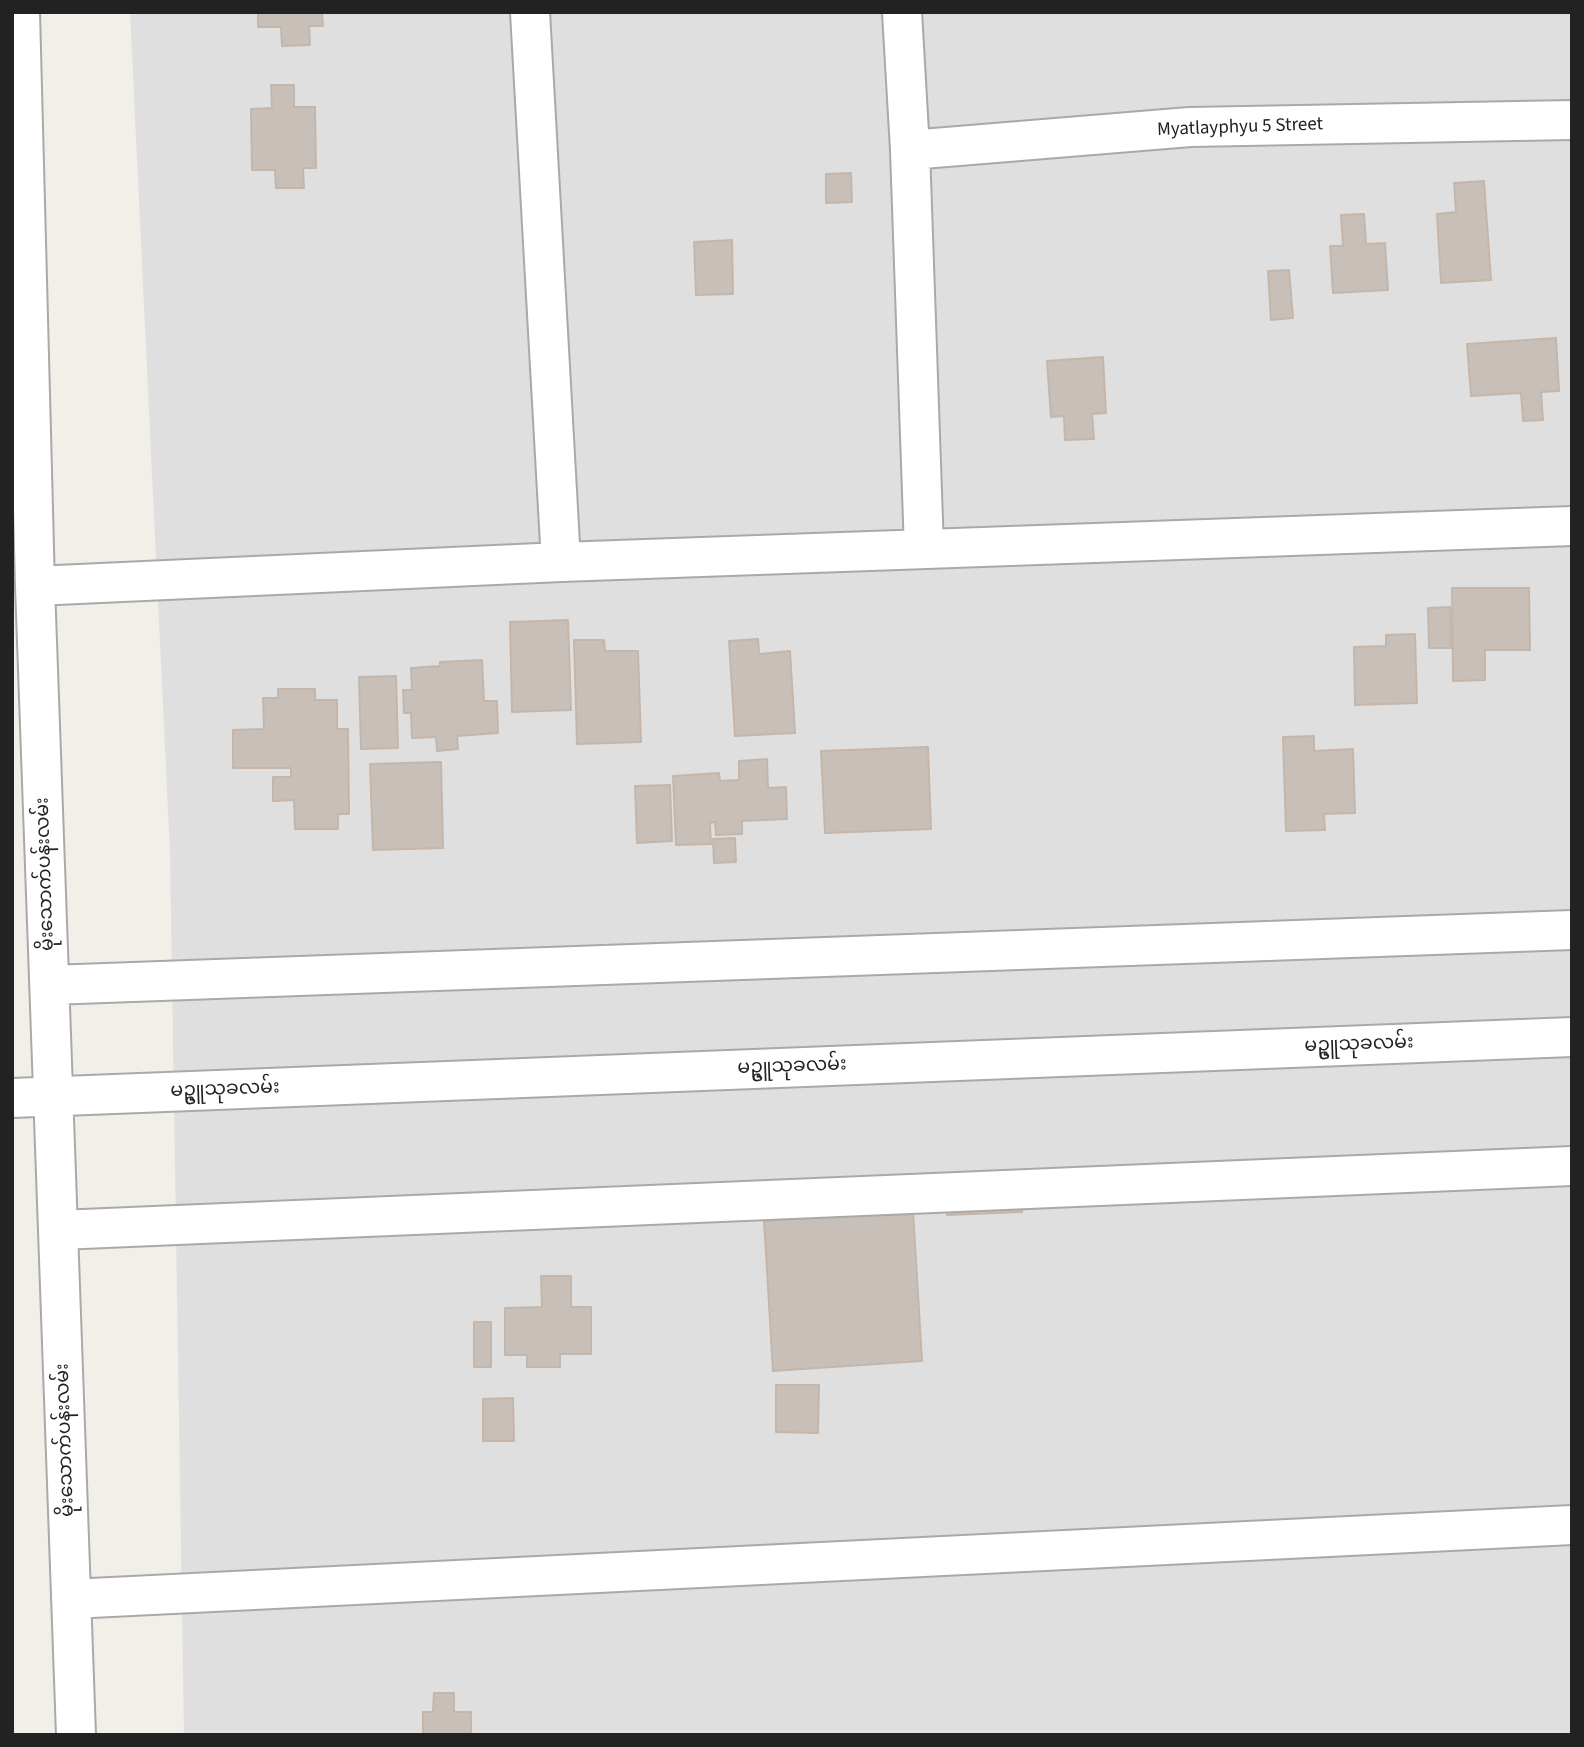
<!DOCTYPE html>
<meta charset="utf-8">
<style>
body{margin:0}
#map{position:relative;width:1584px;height:1747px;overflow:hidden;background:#f2efe9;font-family:"Source Sans 3",sans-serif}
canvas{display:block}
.frame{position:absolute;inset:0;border:14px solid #222;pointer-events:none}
</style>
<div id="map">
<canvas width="1584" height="1747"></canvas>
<div class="frame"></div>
</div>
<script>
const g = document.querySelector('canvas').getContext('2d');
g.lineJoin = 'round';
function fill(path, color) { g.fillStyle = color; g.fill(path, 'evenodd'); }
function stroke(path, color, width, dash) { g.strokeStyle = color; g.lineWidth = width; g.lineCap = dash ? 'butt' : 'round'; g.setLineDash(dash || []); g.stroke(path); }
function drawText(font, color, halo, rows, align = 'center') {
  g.font = font + ' "Source Sans 3","Noto Sans Myanmar",sans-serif'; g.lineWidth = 7; g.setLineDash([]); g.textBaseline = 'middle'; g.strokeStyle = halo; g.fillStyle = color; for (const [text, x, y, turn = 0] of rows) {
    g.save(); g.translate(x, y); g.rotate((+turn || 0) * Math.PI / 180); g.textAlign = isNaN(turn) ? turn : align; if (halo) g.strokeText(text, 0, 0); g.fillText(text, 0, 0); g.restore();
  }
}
fill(new Path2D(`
 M 130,12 L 1572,12 L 1572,1735 L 184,1735 L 170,853 Z`), '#e0dfdf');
const building = new Path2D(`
 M 258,12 L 322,12 L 323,26 L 309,26 L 310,45 L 282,46 L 281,27 L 258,27 Z
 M 271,85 L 294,85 L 294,107 L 315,107 L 316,168 L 303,168 L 304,188 L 276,188 L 275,170 L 252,170 L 251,109 L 272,108 Z
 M 851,173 L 852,202 L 826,203 L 826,174 Z
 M 1484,181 L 1491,280 L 1441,283 L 1437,214 L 1456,212 L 1454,183 Z
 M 1364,214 L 1366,244 L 1385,243 L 1388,290 L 1333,293 L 1330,246 L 1343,246 L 1341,215 Z
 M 732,240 L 733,294 L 696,295 L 694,242 Z
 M 1289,270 L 1293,318 L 1271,320 L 1268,271 Z
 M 1556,338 L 1559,391 L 1541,392 L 1543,420 L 1523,421 L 1521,393 L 1471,396 L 1467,344 Z
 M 1103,357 L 1106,413 L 1092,414 L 1094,439 L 1065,440 L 1064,416 L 1051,417 L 1047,361 Z
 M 1452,588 L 1529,588 L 1530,650 L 1485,650 L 1485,680 L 1453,681 Z
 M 1450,607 L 1451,648 L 1429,648 L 1428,608 Z
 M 568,620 L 571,710 L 512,712 L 510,622 Z
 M 1415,634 L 1417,703 L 1355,705 L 1354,647 L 1386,646 L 1386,635 Z
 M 758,639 L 759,654 L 790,651 L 795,733 L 735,736 L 729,641 Z
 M 574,640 L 604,640 L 605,651 L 638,651 L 641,742 L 577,744 Z
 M 482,660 L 484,701 L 497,701 L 498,733 L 457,736 L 458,749 L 437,751 L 436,737 L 412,738 L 411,713 L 404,713 L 403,690 L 412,690 L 411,668 L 440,666 L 440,662 Z
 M 396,676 L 398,748 L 361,749 L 359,677 Z
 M 278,689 L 315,689 L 315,700 L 337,700 L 337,729 L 348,729 L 349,814 L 338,814 L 338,829 L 295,829 L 294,800 L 273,801 L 273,777 L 291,777 L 291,768 L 233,768 L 233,730 L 264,729 L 263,698 L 278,698 Z
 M 1314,736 L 1314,751 L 1353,749 L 1355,813 L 1324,814 L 1325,830 L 1286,831 L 1283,737 Z
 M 928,747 L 931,829 L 825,833 L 821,751 Z
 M 767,759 L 768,788 L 786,787 L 787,819 L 742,821 L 742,834 L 716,835 L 715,822 L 710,823 L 711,844 L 676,845 L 673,776 L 719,773 L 720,781 L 739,780 L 739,761 Z
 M 441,762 L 443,848 L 373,850 L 370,764 Z
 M 670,785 L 672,841 L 637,843 L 635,786 Z
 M 735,838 L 736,862 L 714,863 L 713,839 Z
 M 1022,1193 L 1022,1212 L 947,1215 L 946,1195 Z
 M 913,1211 L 922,1361 L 773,1371 L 764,1221 Z
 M 541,1276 L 571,1276 L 571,1307 L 591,1307 L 591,1354 L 560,1354 L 560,1367 L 527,1367 L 527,1355 L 505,1355 L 505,1308 L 542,1307 Z
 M 474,1322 L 491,1322 L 491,1367 L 474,1367 Z
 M 776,1385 L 819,1385 L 818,1433 L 776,1432 Z
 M 513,1398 L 514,1441 L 483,1441 L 483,1399 Z
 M 434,1693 L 454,1693 L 454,1712 L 471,1712 L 471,1735 L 423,1735 L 423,1712 L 433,1712 Z`);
fill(building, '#c7bfb8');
stroke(building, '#c4b6ab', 2);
const minor = new Path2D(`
 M 20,12 L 35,586 L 76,1735
 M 530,12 L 561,562
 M 902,12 L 910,150 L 924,549
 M 910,150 L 1190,127 L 1572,120
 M 35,586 L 561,562 L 1572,526
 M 50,985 L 1572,930
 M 12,1098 L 1572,1037
 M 59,1230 L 1572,1166
 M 71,1599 L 1572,1525`);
stroke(minor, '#a9a9a9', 42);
stroke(minor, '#fff', 38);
drawText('19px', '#222', '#fff', [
 ["Myatlayphyu 5 Street",1240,128,-2],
 ["မိုးသောက်ပန်းလမ်း",46,874,-92],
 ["မဥ္ဇူသုခလမ်း",1359,1045,-2],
 ["မဥ္ဇူသုခလမ်း",792,1067,-2],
 ["မဥ္ဇူသုခလမ်း",225,1090,-2],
 ["မိုးသောက်ပန်းလမ်း",66,1440,-92]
]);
</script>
